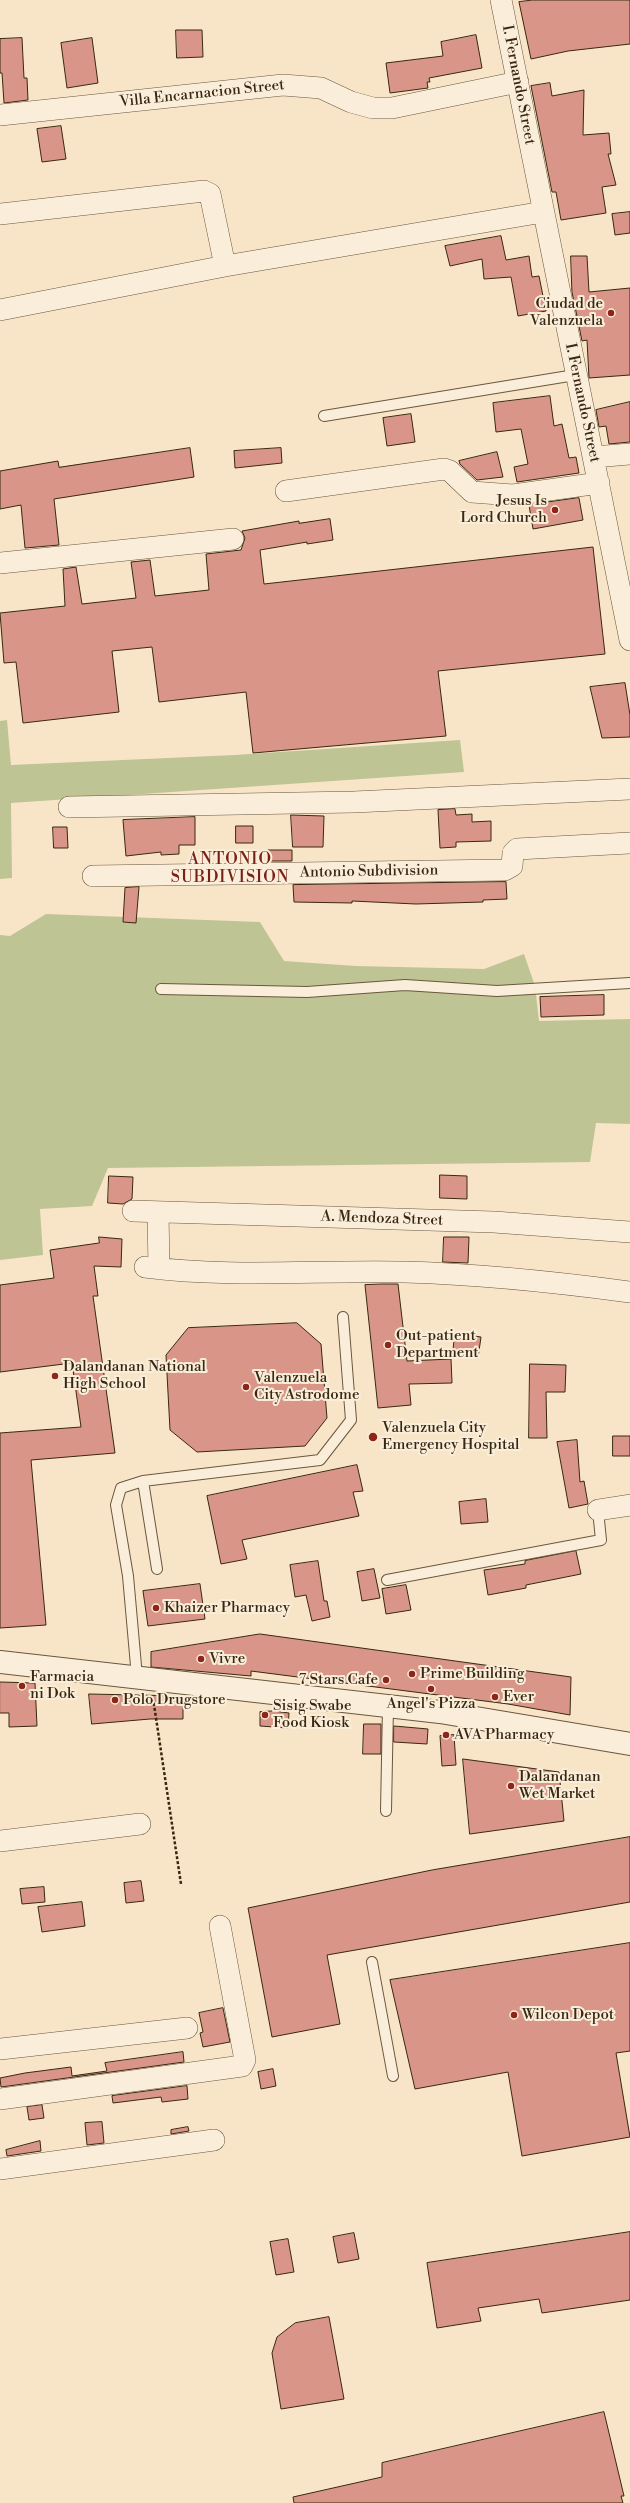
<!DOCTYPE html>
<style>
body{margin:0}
canvas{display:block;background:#f8e5c7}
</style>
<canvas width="630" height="2503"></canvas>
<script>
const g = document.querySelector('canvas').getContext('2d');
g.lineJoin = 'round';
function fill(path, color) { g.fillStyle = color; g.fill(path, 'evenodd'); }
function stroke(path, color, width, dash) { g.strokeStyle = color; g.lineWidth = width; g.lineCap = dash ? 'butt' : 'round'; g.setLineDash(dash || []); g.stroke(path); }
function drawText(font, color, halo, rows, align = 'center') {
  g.font = font + ' "Libre Bodoni",serif'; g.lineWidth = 4; g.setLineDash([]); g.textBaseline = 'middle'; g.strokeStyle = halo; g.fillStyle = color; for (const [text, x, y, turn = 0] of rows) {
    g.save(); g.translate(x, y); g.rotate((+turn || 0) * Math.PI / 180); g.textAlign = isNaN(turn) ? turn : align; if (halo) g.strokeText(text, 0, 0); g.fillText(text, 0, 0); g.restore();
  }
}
fill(new Path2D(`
 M 7,720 L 11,765 L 235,755 L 460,740 L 464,772 L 11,803 L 12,878 L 0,879 L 0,721 Z
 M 46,914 L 260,922 L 284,961 L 356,966 L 484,969 L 524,954 L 535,986 L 539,1021 L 630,1019 L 630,1124 L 596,1123 L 590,1162 L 108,1168 L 92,1206 L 40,1209 L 43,1255 L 0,1260 L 0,935 L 10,936 Z`), '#bfc494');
const building = new Path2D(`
 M 533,0 L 630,0 L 630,44 L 568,51 L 531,59 L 519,2 Z
 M 176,30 L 202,30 L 203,57 L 177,58 Z
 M 476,35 L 482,68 L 429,78 L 430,82 L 427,82 L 428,88 L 390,93 L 386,63 L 443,56 L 441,42 Z
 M 22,38 L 24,78 L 27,78 L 28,100 L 4,103 L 2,73 L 0,73 L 0,39 Z
 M 92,38 L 98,83 L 67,88 L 61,43 Z
 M 550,83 L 552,96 L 584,90 L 583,135 L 609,133 L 611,154 L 608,154 L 616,185 L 602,187 L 606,213 L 561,220 L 556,192 L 552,192 L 531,86 Z
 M 61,126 L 66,159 L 42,162 L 37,129 Z
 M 630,212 L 630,233 L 615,235 L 612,214 Z
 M 501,236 L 506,260 L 529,256 L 532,277 L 539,276 L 546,311 L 518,316 L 511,277 L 484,279 L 482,259 L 450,266 L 445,246 Z
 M 571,256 L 587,256 L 589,292 L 630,288 L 630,375 L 589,378 L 587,340 L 582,341 L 572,292 Z
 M 550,396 L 554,426 L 562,424 L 569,458 L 576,457 L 579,473 L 517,482 L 514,467 L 528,464 L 521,429 L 496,432 L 493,403 Z
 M 630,402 L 630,442 L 609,444 L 606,426 L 599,427 L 596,410 Z
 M 411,414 L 415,442 L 387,446 L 383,418 Z
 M 190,448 L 194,477 L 54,499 L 59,545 L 25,548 L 21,505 L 0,509 L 0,471 L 58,461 L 59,467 Z
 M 281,448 L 282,463 L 235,468 L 234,451 Z
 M 497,452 L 503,477 L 477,480 L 460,464 L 459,461 Z
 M 579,498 L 583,520 L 533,529 L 529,505 Z
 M 330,519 L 333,540 L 307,544 L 307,542 L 260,550 L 264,584 L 593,547 L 605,654 L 438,671 L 446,736 L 253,753 L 246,692 L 159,702 L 152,647 L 112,651 L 119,712 L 23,723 L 16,662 L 4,663 L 0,613 L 65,606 L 63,569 L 76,567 L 82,604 L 136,598 L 131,562 L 150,560 L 155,596 L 209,590 L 206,554 L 241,550 L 245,538 L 242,531 L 299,521 L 299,523 Z
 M 625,683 L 630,715 L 630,737 L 602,738 L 590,687 Z
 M 455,809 L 456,815 L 472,814 L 472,822 L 491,821 L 491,841 L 456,842 L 456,847 L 440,848 L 438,810 Z
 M 291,815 L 324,816 L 323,847 L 293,847 Z
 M 195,817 L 195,845 L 179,845 L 179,854 L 161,855 L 161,852 L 126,856 L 123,820 Z
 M 236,826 L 253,826 L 253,843 L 236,843 Z
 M 53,827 L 67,827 L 68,848 L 54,848 Z
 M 268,850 L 292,850 L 292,861 L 268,861 Z
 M 506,882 L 507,899 L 483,900 L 483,902 L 416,904 L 352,901 L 352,903 L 294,902 L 293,885 Z
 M 139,887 L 136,923 L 123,922 L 125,888 Z
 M 604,995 L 604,1015 L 541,1017 L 540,997 Z
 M 440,1175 L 467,1176 L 467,1199 L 440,1198 Z
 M 109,1176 L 133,1177 L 132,1199 L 123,1204 L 108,1203 Z
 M 99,1237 L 122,1239 L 121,1267 L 94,1266 L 98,1296 L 93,1296 L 115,1453 L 31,1460 L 46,1625 L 0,1628 L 0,1433 L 81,1427 L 72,1363 L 0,1372 L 0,1285 L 54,1278 L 50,1250 L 99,1243 Z
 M 444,1237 L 469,1237 L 468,1263 L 443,1262 Z
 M 382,1284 L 398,1284 L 407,1361 L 451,1359 L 452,1383 L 409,1384 L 411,1405 L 378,1408 L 365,1285 Z
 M 297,1323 L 321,1344 L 327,1418 L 305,1446 L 197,1452 L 170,1430 L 166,1355 L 188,1328 Z
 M 455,1333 L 481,1337 L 478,1358 L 453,1355 Z
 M 530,1364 L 566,1365 L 565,1392 L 546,1392 L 547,1438 L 529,1438 Z
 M 613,1436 L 630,1436 L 630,1456 L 613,1456 Z
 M 577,1440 L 580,1482 L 584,1481 L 588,1504 L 569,1508 L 557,1442 Z
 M 357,1465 L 363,1491 L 353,1492 L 359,1516 L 242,1540 L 247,1559 L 221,1564 L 207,1496 Z
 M 486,1499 L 488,1522 L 461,1524 L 459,1502 Z
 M 576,1551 L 581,1574 L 526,1585 L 526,1588 L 488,1595 L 484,1570 L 525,1564 L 525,1561 Z
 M 318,1561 L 324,1601 L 327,1601 L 330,1617 L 312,1621 L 306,1595 L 295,1597 L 290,1565 Z
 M 374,1569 L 380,1598 L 362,1601 L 357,1572 Z
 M 200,1584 L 205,1619 L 148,1626 L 143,1591 Z
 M 406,1585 L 411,1610 L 386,1614 L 382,1589 Z
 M 260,1634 L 571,1677 L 570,1715 L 508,1704 L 251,1671 L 251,1676 L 151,1667 L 151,1652 Z
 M 0,1682 L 35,1683 L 37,1726 L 9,1727 L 9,1713 L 0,1713 Z
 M 89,1694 L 183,1696 L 183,1719 L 150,1719 L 92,1724 Z
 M 273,1711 L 289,1713 L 288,1728 L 260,1726 L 260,1712 Z
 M 364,1724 L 381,1724 L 381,1754 L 363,1754 Z
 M 394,1726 L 428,1729 L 427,1744 L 394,1742 Z
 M 454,1735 L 456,1765 L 442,1766 L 440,1736 Z
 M 463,1759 L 559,1772 L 564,1821 L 470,1834 Z
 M 630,1837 L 630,1902 L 327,1955 L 340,2024 L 272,2037 L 248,1908 L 432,1870 Z
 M 141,1881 L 144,1901 L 126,1903 L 124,1883 Z
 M 44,1887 L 45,1902 L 22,1904 L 20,1889 Z
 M 82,1902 L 85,1926 L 42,1932 L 38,1907 Z
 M 630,1943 L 630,2051 L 616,2053 L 630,2137 L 522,2156 L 508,2072 L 415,2089 L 390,1980 Z
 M 223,2008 L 230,2042 L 203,2047 L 200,2033 L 203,2032 L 199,2013 Z
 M 183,2052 L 184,2062 L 1,2087 L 0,2078 L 25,2073 L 71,2067 L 72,2076 L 107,2071 L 105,2063 Z
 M 273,2069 L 276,2086 L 261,2089 L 258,2072 Z
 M 187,2086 L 188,2099 L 162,2102 L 161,2097 L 113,2103 L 112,2096 Z
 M 42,2105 L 44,2118 L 29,2120 L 27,2107 Z
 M 102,2122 L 104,2143 L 87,2145 L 85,2123 Z
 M 188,2127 L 189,2131 L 171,2134 L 171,2130 Z
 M 40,2141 L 41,2151 L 7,2156 L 6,2150 Z
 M 630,2232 L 630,2300 L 542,2313 L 539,2299 L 478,2308 L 481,2321 L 437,2328 L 427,2263 Z
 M 354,2233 L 359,2259 L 338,2263 L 333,2237 Z
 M 288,2239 L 294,2272 L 276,2275 L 270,2242 Z
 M 329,2317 L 344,2399 L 281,2409 L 272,2353 L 277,2337 L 295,2323 Z
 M 604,2412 L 624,2496 L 621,2496 L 623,2503 L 294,2503 L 293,2497 L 382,2477 L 382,2463 Z`);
fill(building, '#d99688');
stroke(building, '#392811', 1);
const service = new Path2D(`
 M 324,416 L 575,375
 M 161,989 L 307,992 L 405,985 L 497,991 L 630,983
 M 143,1481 L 157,1569
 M 387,1580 L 601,1540 L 598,1510
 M 137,1677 L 128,1576 L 116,1505 L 121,1488 L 143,1481 L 320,1460 L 351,1420 L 343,1317
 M 386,1811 L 388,1706
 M 372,1962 L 393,2076`);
const minor = new Path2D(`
 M 501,0 L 630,640
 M 0,115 L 283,85 L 321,88 L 351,102 L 373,108 L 392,108 L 518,82
 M 0,214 L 204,191 L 210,194 L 225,266
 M 0,310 L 225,266 L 543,212
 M 594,457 L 630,454
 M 286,491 L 444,469 L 450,471 L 472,492 L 513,495 L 599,483
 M 0,563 L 233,539
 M 69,807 L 354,802 L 630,789
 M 93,876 L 505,870 L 512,866 L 513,853 L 517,849 L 630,843
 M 133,1211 L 494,1222 L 630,1232
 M 158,1212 L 159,1269
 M 145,1267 C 231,1278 318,1270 404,1272 C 480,1274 555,1282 630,1292
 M 598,1510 L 630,1505
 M 0,1841 L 140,1824
 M 0,2049 L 187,2028
 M 0,2099 L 242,2066 L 245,2060 L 220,1926
 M 0,2169 L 214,2140`);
const tertiary = new Path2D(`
 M 0,1662 L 440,1712 L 630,1744`);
stroke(service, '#69573e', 12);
stroke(minor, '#69573e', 22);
stroke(tertiary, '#69573e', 24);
stroke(new Path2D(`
 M 153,1698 L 181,1884`), '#392811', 2.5, [3, 2]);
stroke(service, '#faeedb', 10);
stroke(minor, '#faeedb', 21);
stroke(tertiary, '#faeedb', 22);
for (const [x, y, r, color] of [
 [611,313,4,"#8f2418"],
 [555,510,4,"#8f2418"],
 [388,1345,4,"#8f2418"],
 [55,1376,4,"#8f2418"],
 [246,1387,4,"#8f2418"],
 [373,1437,5,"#8f2418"],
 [156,1608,4,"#8f2418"],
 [201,1659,4,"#8f2418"],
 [412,1674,4,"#8f2418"],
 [386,1680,4,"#8f2418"],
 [22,1686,4,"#8f2418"],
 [431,1689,4,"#8f2418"],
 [495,1697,4,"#8f2418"],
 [115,1700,4,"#8f2418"],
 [265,1715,4,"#8f2418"],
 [446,1735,4,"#8f2418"],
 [511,1786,4,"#8f2418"],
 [514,2015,4,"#8f2418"]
]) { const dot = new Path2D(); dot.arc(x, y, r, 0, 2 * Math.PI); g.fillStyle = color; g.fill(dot); stroke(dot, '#faeedb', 1.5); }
drawText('15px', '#392811', '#faeedb', [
 ["I. Fernando Street",518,85,79],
 ["Villa Encarnacion Street",202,94,-6],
 ["I. Fernando Street",582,403,78],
 ["Antonio Subdivision",369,872,-1],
 ["A. Mendoza Street",382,1219,2]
]);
drawText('15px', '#392811', '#faeedb', [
 ["Ciudad de",603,304,"right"],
 ["Valenzuela",603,321,"right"],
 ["Jesus Is",547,501,"right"],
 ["Lord Church",547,518,"right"],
 ["Out-patient",396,1336],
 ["Department",396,1353],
 ["Dalandanan National",63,1367],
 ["High School",63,1384],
 ["Valenzuela",254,1378],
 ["City Astrodome",254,1395],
 ["Valenzuela City",382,1428],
 ["Emergency Hospital",382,1445],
 ["Khaizer Pharmacy",164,1608],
 ["Vivre",209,1659],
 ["Prime Building",420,1674],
 ["Farmacia",30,1677],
 ["ni Dok",30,1694],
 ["7 Stars Cafe",378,1680,"right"],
 ["Ever",503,1697],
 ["Polo Drugstore",123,1700],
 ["Angel's Pizza",431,1704,"center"],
 ["Sisig Swabe",273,1706],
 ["Food Kiosk",273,1723],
 ["AVA Pharmacy",454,1735],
 ["Dalandanan",519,1777],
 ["Wet Market",519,1794],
 ["Wilcon Depot",522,2015]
], 'left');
g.letterSpacing = '1px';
drawText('16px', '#7a1f14', '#faeedb', [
 ["ANTONIO",230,860],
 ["SUBDIVISION",230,878]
]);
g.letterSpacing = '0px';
</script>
